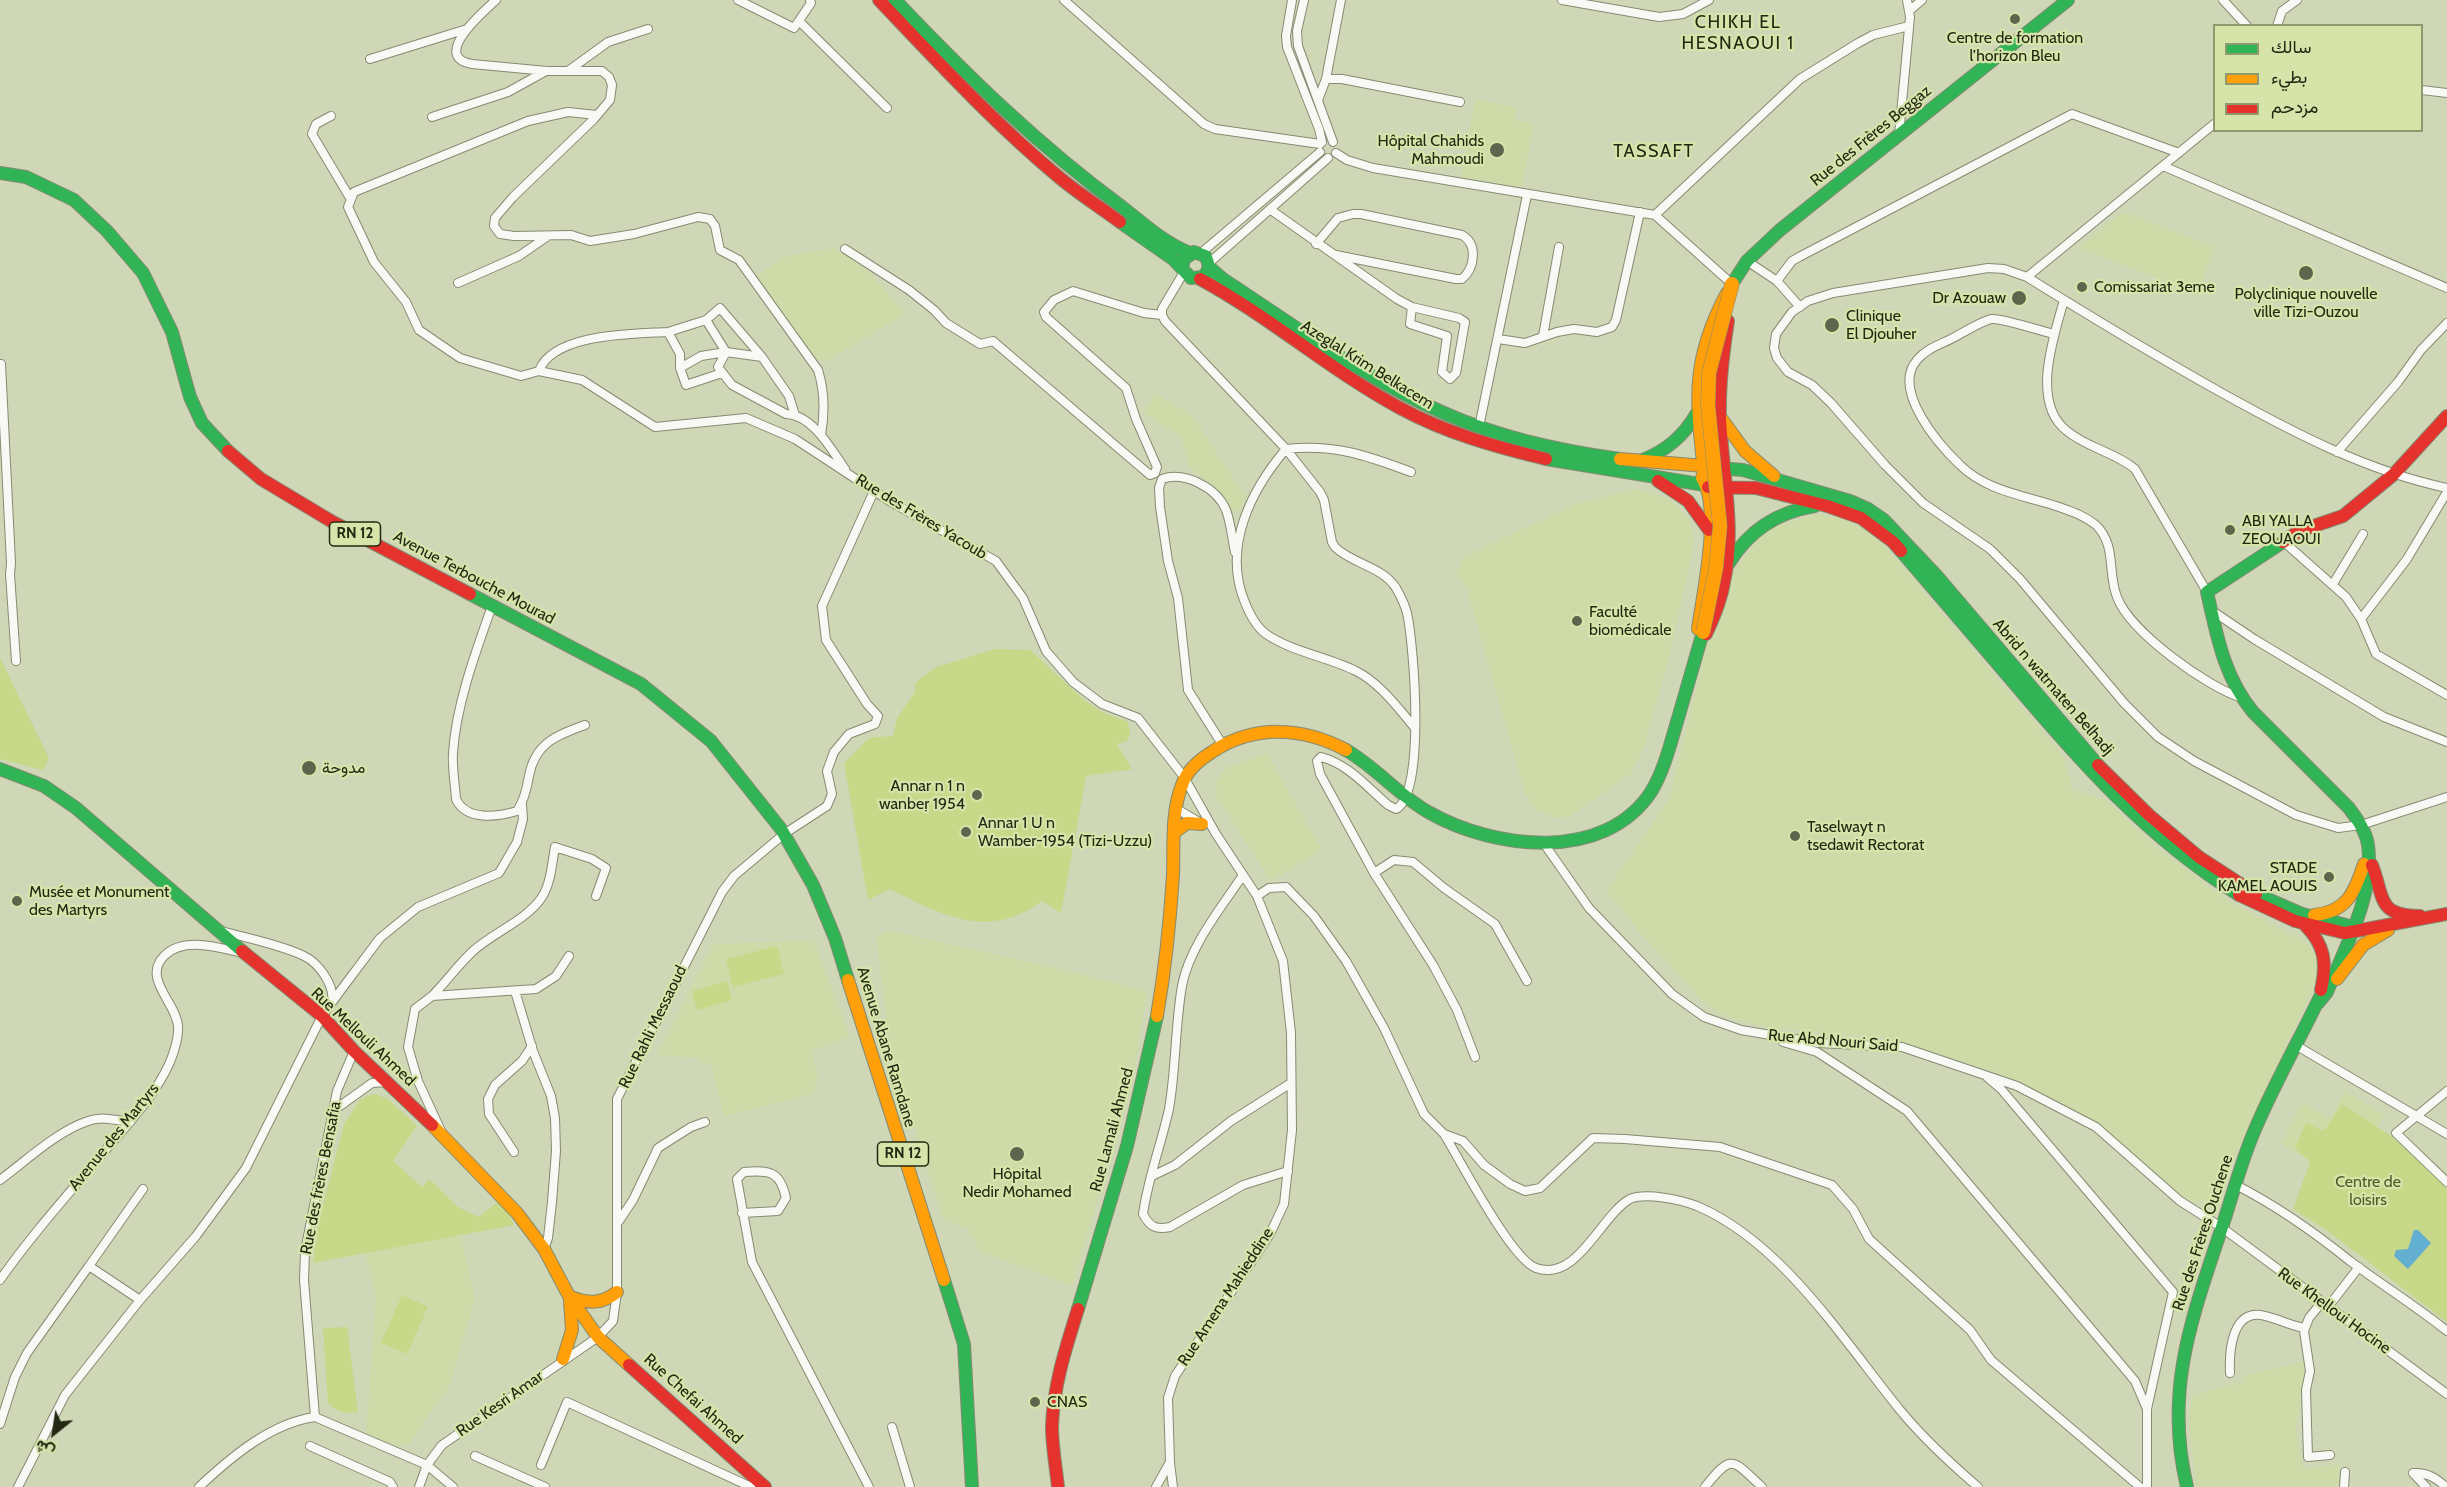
<!DOCTYPE html>
<meta charset="utf-8">
<style>
body{margin:0}
#map{position:relative;width:2447px;height:1487px;overflow:hidden;background:#cfd7b7;font-family:Cabin,Vazirmatn,sans-serif}
canvas{display:block}
.legend{position:absolute;left:2213px;top:24px;width:210px;height:108px;box-sizing:border-box;background:#d6e4aa;border:2px solid #8e996d;margin:0;padding:8px 10px;list-style:none;font-size:18px;color:#232812}
.legend li{display:flex;align-items:center;gap:12px;height:30px}
.legend b{width:30px;border:2px solid #8e996d}
.north{position:absolute;left:24px;top:1403px;width:60px;height:60px;-webkit-text-stroke:4px #d6e4aa;paint-order:stroke;rotate:210deg;font-size:16px;font-weight:700;line-height:24px;text-align:center;color:#232812}
.north::after{content:'';display:block;margin:auto;width:21px;height:27px;background:#232812;clip-path:polygon(50% 0,100% 100%,50% 72%,0 100%)}
</style>
<div id="map">
<canvas width="2447" height="1487"></canvas>
<ul class="legend">
<li><b style="height:8px;background:#30b455"></b>سالك</li>
<li><b style="height:8px;background:#ff9f0a"></b>بطيء</li>
<li><b style="height:8px;background:#e5322d"></b>مزدحم</li>
</ul>
<div class="north">ش</div>
</div>
<script>
const g = document.querySelector('canvas').getContext('2d');
g.lineJoin = 'round';
function fill(path, color) { g.fillStyle = color; g.fill(path, 'evenodd'); }
function stroke(path, color, width, dash) { g.strokeStyle = color; g.lineWidth = width; g.lineCap = dash ? 'butt' : 'round'; g.setLineDash(dash || []); g.stroke(path); }
function drawText(font, color, halo, rows, align = 'center') {
  g.font = font + ' Cabin,Vazirmatn,sans-serif'; g.lineWidth = 4.5; g.setLineDash([]); g.textBaseline = 'middle'; g.strokeStyle = halo; g.fillStyle = color; for (const [text, x, y, turn = 0] of rows) {
    g.save(); g.translate(x, y); g.rotate((+turn || 0) * Math.PI / 180); g.textAlign = isNaN(turn) ? turn : align; if (halo) g.strokeText(text, 0, 0); g.fillText(text, 0, 0); g.restore();
  }
}
fill(new Path2D(`
 M 1475,99 L 1517,107 L 1515,120 L 1534,123 L 1522,188 L 1461,177 Z
 M 2119,214 L 2130,214 L 2216,247 L 2197,293 L 2078,248 Z
 M 834,248 L 866,269 L 906,314 L 825,362 L 809,355 L 755,278 L 785,256 Z
 M 1155,393 L 1193,416 L 1245,496 L 1240,512 L 1229,509 L 1223,495 L 1190,468 L 1180,436 L 1144,414 Z
 M 1634,489 L 1655,494 L 1675,503 L 1691,522 L 1694,544 L 1670,654 L 1645,745 L 1631,774 L 1570,816 L 1556,818 L 1535,810 L 1525,794 L 1467,589 L 1456,574 L 1464,556 L 1576,504 Z
 M 1816,514 L 1846,519 L 1865,530 L 1884,545 L 2063,756 L 2073,790 L 2106,800 L 2161,851 L 2203,882 L 2229,901 L 2306,943 L 2322,961 L 2319,976 L 2219,1190 L 2209,1200 L 2196,1204 L 2182,1197 L 2098,1124 L 1994,1072 L 1885,1038 L 1759,1026 L 1727,1017 L 1705,1004 L 1643,936 L 1606,891 L 1669,798 L 1707,644 L 1718,627 L 1731,576 L 1763,531 Z
 M 1267,753 L 1322,850 L 1271,881 L 1214,793 L 1217,781 L 1225,768 Z
 M 888,930 L 1061,969 L 1147,991 L 1131,1088 L 1072,1286 L 979,1251 L 968,1229 L 943,1219 L 891,1051 L 876,936 Z
 M 814,940 L 850,1037 L 812,1051 L 818,1080 L 811,1095 L 724,1116 L 710,1063 L 702,1065 L 700,1058 L 657,1055 L 713,944 Z
 M 2345,1090 L 2384,1115 L 2347,1183 L 2281,1144 L 2301,1102 L 2331,1118 Z
 M 461,1235 L 475,1299 L 450,1385 L 409,1444 L 395,1446 L 366,1433 L 376,1296 L 365,1253 Z
 M 2306,1361 L 2296,1431 L 2304,1469 L 2340,1464 L 2339,1487 L 2196,1487 L 2189,1414 L 2193,1395 L 2244,1381 L 2242,1376 Z`), '#cedaa8');
fill(new Path2D(`
 M 995,649 L 1030,650 L 1085,701 L 1102,712 L 1128,722 L 1130,735 L 1127,741 L 1117,744 L 1132,769 L 1086,776 L 1061,913 L 1042,901 C 989,941 941,915 890,889 L 868,900 L 844,763 L 869,738 L 893,736 L 897,718 L 915,692 L 915,683 L 936,667 Z
 M 0,658 L 49,758 L 43,770 L 0,759 Z
 M 777,946 L 784,974 L 733,987 L 726,959 Z
 M 727,981 L 732,1000 L 697,1010 L 692,991 Z
 M 375,1094 L 388,1099 L 417,1126 L 393,1161 L 422,1187 L 429,1179 L 458,1207 L 479,1217 L 503,1198 L 514,1225 L 313,1263 L 319,1221 L 344,1124 L 359,1101 L 367,1096 Z
 M 2342,1104 L 2393,1137 L 2447,1188 L 2447,1322 L 2329,1232 L 2293,1209 L 2310,1162 L 2295,1148 L 2306,1123 L 2324,1131 Z
 M 402,1295 L 428,1307 L 407,1354 L 381,1343 Z
 M 347,1327 L 358,1412 C 346,1414 335,1412 328,1402 L 323,1328 Z`), '#c7d888');
fill(new Path2D(`
 M 2414,1230 L 2418,1230 L 2431,1243 L 2408,1269 L 2394,1256 L 2396,1250 L 2408,1249 Z`), '#63afd1');
const street = new Path2D(`
 M 496,0 C 484,11 430,57 472,64 L 547,71 L 602,71 L 609,77 L 612,85 L 610,100 L 594,119 L 513,197 L 495,218 L 494,226 L 500,234 L 514,236 L 571,235 L 590,241 L 634,234 L 698,217 L 710,219 L 715,226 L 720,250 L 739,260 L 818,370 C 825,392 825,412 821,435
 M 738,0 L 794,28 L 811,3 L 810,0
 M 1064,0 L 1204,124 L 1215,129 L 1320,144
 M 1292,0 L 1286,36 L 1287,47 L 1319,129 L 1322,142
 M 1304,0 L 1297,31 L 1298,46 L 1333,142
 M 1562,0 L 1659,17 L 1683,14 L 1709,0
 M 2223,0 L 2247,26
 M 1909,11 L 1922,0
 M 800,22 L 887,108
 M 2277,26 L 2282,11 L 2297,0
 M 370,59 L 467,29
 M 568,71 L 608,42 L 648,29
 M 1326,79 L 1342,79 L 1460,102
 M 2422,90 L 2447,93
 M 1318,100 L 1326,79 L 1341,0
 M 331,116 L 316,124 L 312,134 L 350,198
 M 432,117 L 508,92 L 546,71
 M 2214,124 L 2027,277 L 2004,269 L 1988,268 L 1833,293 L 1808,301 L 1792,312 L 1776,334 L 1774,348 L 1777,358 L 1788,372 L 1812,385 L 1831,403 L 1885,465 L 1923,503 L 1990,549 L 2020,579 L 2124,703 L 2158,737 L 2194,761 L 2296,815 L 2338,828 L 2361,825 L 2447,797
 M 1899,135 L 1910,17 L 1907,0
 M 1336,153 L 1347,160 L 1373,168 L 1655,215 L 1732,284
 M 2163,166 L 2447,288
 M 1271,210 L 1397,299 L 1412,307 L 1459,318 L 1465,322 L 1456,373 L 1450,379 L 1442,372 L 1447,336 L 1410,324 L 1412,307
 M 1655,215 L 1800,79 L 1858,43 L 1873,35 L 1909,26
 M 1316,244 L 1338,218 L 1353,214 L 1361,214 L 1462,235 C 1478,244 1475,268 1462,279 L 1456,279 L 1336,255
 M 845,249 L 909,290 L 934,310 L 946,323 L 980,344 L 993,341 L 1150,475 L 1155,473 L 1157,467 L 1136,419 L 1126,388 L 1046,317 L 1044,312 L 1054,300 L 1073,291 L 1144,313 L 1162,315
 M 1201,253 L 1320,152
 M 1747,261 L 1777,281 L 1800,307
 M 1209,263 L 1328,158
 M 1184,272 L 1162,309 L 1162,315 L 1165,321 L 1286,449 L 1320,492 L 1324,500 L 1332,542 L 1335,547 C 1352,564 1382,566 1396,588 C 1400,595 1405,605 1407,613 C 1414,645 1426,794 1396,809 L 1388,805 C 1367,787 1348,764 1321,757 L 1317,761 L 1320,774 L 1374,873 L 1433,965 L 1457,1010 L 1475,1057
 M 2027,277 C 2091,317 2156,356 2222,393 C 2294,433 2367,471 2447,488
 M 1777,281 L 1792,261 L 1799,257 L 2072,114 L 2179,153
 M 458,283 L 519,256 L 548,236
 M 2064,300 C 2054,336 2030,403 2067,431 C 2087,448 2115,452 2135,469 L 2207,592
 M 706,320 L 720,308 L 762,357
 M 668,332 C 634,334 553,333 539,371 L 582,380 L 655,427 L 746,418 L 795,439 L 891,502 L 996,561 L 1023,598 L 1046,651 L 1073,682 L 1102,704 L 1138,718 L 1184,777 L 1216,834 L 1257,896 L 1283,961 L 1291,1033 L 1292,1130 L 1284,1204 L 1270,1234 L 1175,1376 L 1168,1398 L 1170,1462 L 1156,1487
 M 2054,334 C 2042,331 2001,318 1992,319 C 1983,320 1961,334 1951,339 C 1939,345 1926,349 1917,360 C 1891,390 1939,445 1960,465 C 1986,491 2026,496 2059,507 C 2073,512 2085,516 2096,525 C 2117,546 2107,572 2117,597 C 2130,632 2207,687 2242,698
 M 1543,336 L 1559,247
 M 1498,339 L 1525,343 L 1557,332 L 1574,329 L 1597,332 L 1612,327 L 1616,320 L 1640,212
 M 1,364 L 11,563 L 10,574 L 16,661
 M 680,368 L 701,356 L 726,352 L 706,320 L 668,332 L 680,354 L 680,368 L 686,385 L 722,373
 M 539,371 L 521,376 L 460,358 L 419,330 L 406,302 L 374,262 L 348,207 L 354,192 L 528,121 L 568,112 L 597,115
 M 795,415 L 789,396 L 762,357 L 726,352 L 718,367 L 732,385 L 786,414 C 813,415 831,449 845,469
 M 1479,427 L 1527,195
 M 2337,452 L 2398,382 L 2421,350 L 2447,323
 M 1411,472 C 1366,455 1334,444 1286,449 C 1251,490 1223,546 1244,600 C 1249,613 1255,626 1266,634 C 1292,652 1328,657 1356,671 C 1380,683 1398,708 1415,728
 M 2284,542 L 2346,597 L 2361,619 L 2376,654 L 2447,695
 M 2333,584 L 2363,534
 M 492,606 C 476,651 456,705 453,753 C 452,768 455,784 456,799 C 466,821 497,817 517,811 C 524,801 527,788 529,776 C 535,743 557,735 585,725
 M 2211,610 L 2254,639 L 2384,717 L 2447,742
 M 2361,619 L 2407,559 L 2447,492
 M 1222,744 L 1188,690 L 1178,598 L 1168,561 L 1160,507 L 1159,488 L 1162,479 C 1185,471 1217,488 1226,510 C 1231,523 1232,539 1235,552
 M 1177,809 L 1199,822
 M 1545,845 L 1589,908 L 1672,994 L 1704,1017 L 1741,1030 L 1818,1043 L 1902,1047 L 2017,1086 L 2096,1127 L 2180,1201 L 2221,1227 L 2447,1394
 M 1374,873 L 1394,860 L 1413,862 L 1444,888 L 1495,924 L 1527,981
 M 1243,875 C 1221,908 1189,947 1182,986 C 1175,1026 1176,1069 1169,1109 C 1161,1145 1148,1178 1143,1214 C 1150,1227 1156,1230 1170,1227 L 1243,1185 L 1288,1171
 M 1257,896 L 1269,888 L 1286,887 L 1314,916 L 1346,961 L 1384,1028 L 1424,1114 L 1444,1134 L 1463,1141 L 1484,1165 L 1510,1184 L 1525,1191 L 1540,1188 L 1593,1138 L 1625,1139 L 1720,1147 L 1832,1185 L 1853,1209 L 1869,1239 L 1970,1330 L 1991,1360 L 2140,1487
 M 222,931 C 246,938 282,945 304,956 C 319,963 335,986 332,1002
 M 515,991 L 533,1051 L 551,1096 L 555,1118 L 556,1151 L 552,1202 L 548,1238 L 544,1249
 M 432,996 C 446,982 458,965 473,951 C 494,932 527,920 542,897 C 551,883 552,863 555,847 L 592,859 L 606,868 L 596,896
 M 1783,1042 L 1817,1052 L 1907,1111 L 2135,1381 L 2147,1409
 M 2297,1046 L 2447,1134
 M 1987,1077 L 2001,1089 L 2173,1292 L 2147,1409 L 2147,1487
 M 2447,1091 L 2396,1133 L 2447,1182
 M 333,1111 L 372,1083 L 387,1082
 M 441,1131 L 418,1081 L 408,1047 L 415,1009 L 432,996 L 536,989 L 556,976 L 569,956
 M 1444,1134 C 1460,1160 1511,1259 1536,1268 C 1577,1283 1601,1215 1630,1199 C 1646,1192 1681,1200 1697,1206 C 1782,1242 1843,1340 1900,1410 C 1923,1438 1950,1463 1978,1487
 M 514,1152 L 489,1114 L 488,1099 L 495,1085 L 522,1061 L 532,1046
 M 1152,1176 L 1175,1165 L 1231,1121 L 1291,1083
 M 0,1180 C 27,1160 56,1132 88,1121 C 102,1116 116,1120 130,1122
 M 2236,1185 C 2277,1206 2314,1232 2350,1261 C 2382,1285 2416,1306 2447,1331
 M 742,1213 L 778,1211 L 786,1198 C 780,1171 770,1170 744,1172 L 737,1179 L 752,1262 L 869,1487
 M 619,1221 L 633,1200 L 658,1148 L 691,1127 L 705,1122
 M 89,1266 L 143,1189
 M 0,1280 C 33,1233 72,1190 109,1146 C 131,1121 157,1092 170,1062 C 174,1053 179,1036 178,1026 C 176,1002 142,979 164,956 C 184,936 219,948 243,953
 M 2322,1302 L 2309,1318 L 2304,1331 L 2310,1371 L 2306,1390 L 2308,1457 L 2330,1455
 M 2328,1307 L 2359,1267
 M 2230,1373 C 2229,1351 2232,1307 2265,1316 C 2279,1319 2291,1326 2305,1328
 M 315,1417 L 304,1280 L 305,1251 L 337,1091 L 354,1051
 M 315,1417 L 427,1465 L 453,1487
 M 0,1424 L 15,1377 L 27,1353 L 89,1266 L 140,1300
 M 892,1427 L 910,1487
 M 310,1446 L 390,1482 L 393,1487
 M 475,1456 L 545,1487
 M 1170,1463 L 1173,1487
 M 541,1465 L 567,1402 L 751,1487
 M 18,1487 L 65,1395 L 140,1300 L 196,1236 L 246,1168 L 322,1016 L 341,990 L 380,938 L 418,907 L 499,873 L 517,842 L 523,819 L 522,804
 M 199,1487 C 231,1457 271,1423 315,1417
 M 419,1487 L 427,1465 L 442,1445 L 598,1337 L 613,1321 L 617,1292 L 617,1099 L 722,892 L 734,876 L 784,834 L 827,806 L 832,794 L 827,771 L 834,752 L 849,734 L 875,724 L 878,716 L 867,704 L 826,640 L 822,606 L 874,491
 M 1705,1487 C 1733,1452 1732,1460 1762,1487
 M 2344,1487 L 2345,1472
 M 2426,1487 L 2413,1473 C 2427,1472 2436,1478 2446,1487`);
const fast = new Path2D(`
 M 895,0 C 966,75 1039,146 1122,207 C 1144,224 1164,243 1190,253
 M 0,173 L 26,177 L 74,200 L 107,231 L 143,273 L 172,332 L 190,397 L 202,423 L 228,451
 M 1120,222 L 1173,259 L 1191,278 L 1203,277 C 1210,270 1210,264 1205,256 L 1194,252 L 1184,259 L 1182,268
 M 1209,267 L 1223,279 C 1295,326 1365,379 1444,413 C 1500,438 1560,451 1620,459
 M 1732,284 L 1747,261 L 1780,230 L 2068,0
 M 1546,459 L 1705,485
 M 1640,461 C 1666,451 1683,437 1697,413
 M 1718,468 L 1743,470 L 1850,501 L 1868,509 L 1884,520 L 1936,575 L 2098,765
 M 2283,542 L 2207,592 C 2217,636 2224,677 2253,712 L 2349,808 C 2357,819 2366,831 2368,845 C 2375,895 2345,947 2327,992 L 2318,1003
 M 1901,551 C 1937,593 1972,634 2008,676 C 2077,758 2147,838 2239,895
 M 1729,563 C 1749,530 1777,512 1815,506
 M 470,594 L 641,684 L 711,741 L 781,829 L 813,885 L 835,938 L 848,980
 M 1346,750 C 1377,768 1399,796 1430,813 C 1494,849 1604,863 1651,792 C 1665,769 1671,741 1679,715 C 1687,687 1695,660 1703,632
 M 0,769 L 44,786 L 76,808 L 242,951
 M 2256,894 L 2302,914 L 2346,925
 M 944,1280 L 964,1344 L 972,1487
 M 1078,1309 L 1127,1146 L 1157,1016
 M 2187,1487 C 2165,1395 2189,1326 2218,1239 C 2231,1202 2240,1163 2256,1127 C 2275,1083 2299,1040 2320,997`);
const slow = new Path2D(`
 M 1721,418 L 1745,451 L 1774,476
 M 1620,459 L 1705,466 L 1721,471
 M 1698,629 C 1703,593 1722,508 1702,478 L 1704,471 C 1696,399 1691,360 1727,293
 M 1175,832 L 1187,823 L 1202,824
 M 2314,915 C 2347,912 2355,892 2364,864
 M 2337,979 L 2363,945 L 2388,930
 M 848,980 L 944,1280
 M 1157,1016 C 1165,970 1170,923 1173,875 C 1174,847 1171,812 1182,785 C 1187,770 1199,760 1212,752 C 1254,724 1303,727 1346,750
 M 432,1125 L 517,1213 L 544,1249 L 569,1296 L 598,1337 L 629,1365
 M 571,1297 C 589,1304 602,1304 617,1292
 M 563,1359 L 572,1330 L 570,1301`);
const jam = new Path2D(`
 M 879,0 C 937,61 995,124 1060,178 C 1079,194 1100,207 1120,222
 M 1200,279 C 1270,317 1330,370 1400,408 C 1446,433 1496,447 1546,459
 M 228,451 L 261,479 L 331,521 L 470,594
 M 1658,481 L 1688,501 L 1709,530
 M 1708,487 L 1756,488 L 1827,506 L 1861,518 L 1893,542 L 1901,551
 M 2283,542 L 2299,531 L 2343,516 L 2393,475 L 2447,416
 M 1706,634 C 1714,617 1721,600 1724,582 C 1736,528 1722,472 1720,417 C 1719,385 1723,353 1728,321
 M 2098,765 L 2149,815 L 2199,857 L 2256,894
 M 2372,865 C 2385,898 2376,915 2420,916
 M 2239,895 L 2295,921 L 2345,933 L 2447,914
 M 2305,925 C 2325,945 2327,963 2321,990
 M 242,951 L 322,1016 L 354,1051 L 432,1125
 M 629,1365 L 765,1487
 M 1058,1487 C 1056,1467 1052,1447 1052,1427 C 1053,1387 1066,1347 1078,1309`);
stroke(street, '#858b72', 10);
stroke(fast, '#858b72', 14);
stroke(slow, '#858b72', 14);
stroke(jam, '#858b72', 14);
stroke(street, '#f8f9f4', 8);
stroke(fast, '#30b455', 12);
stroke(slow, '#ff9f0a', 12);
stroke(jam, '#e5322d', 12);
const slowBridge = new Path2D(`
 M 1703,632 L 1716,568 L 1720,526 L 1708,406 L 1709,373 L 1732,284`);
stroke(slowBridge, '#858b72', 15, []);
stroke(slowBridge, '#ff9f0a', 14);
for (const [x, y, r, color] of [
 [2015,19,6,"#5f654c"],
 [1497,150,8,"#5f654c"],
 [2306,273,8,"#5f654c"],
 [2082,287,6,"#5f654c"],
 [2019,298,8,"#5f654c"],
 [1832,325,8,"#5f654c"],
 [2230,530,6,"#5f654c"],
 [1577,621,6,"#5f654c"],
 [309,768,8,"#5f654c"],
 [977,795,6,"#5f654c"],
 [966,832,6,"#5f654c"],
 [1795,836,6,"#5f654c"],
 [2329,877,6,"#5f654c"],
 [17,901,6,"#5f654c"],
 [1017,1154,8,"#5f654c"],
 [1035,1402,6,"#5f654c"]
]) { const dot = new Path2D(); dot.arc(x, y, r, 0, 2 * Math.PI); g.fillStyle = color; g.fill(dot); stroke(dot, '#d6e4aa', 2); }
for (const [x, y, w] of [
 [355,534,51],
 [903,1154,51]
]) { const box = new Path2D(); box.roundRect(x - w / 2, y - 12, w, 24, 4.5); g.fillStyle = '#d6e4aa'; g.fill(box); stroke(box, '#232812', 1.5); }
drawText('bold 15px', '#232812', null, [
 ["RN 12",355,534],
 ["RN 12",903,1154]
]);
drawText('16px', '#232812', '#d6e4aa', [
 ["Centre de formation",2015,38,"center"],
 ["l’horizon Bleu",2015,56,"center"],
 ["Hôpital Chahids",1484,141,"right"],
 ["Mahmoudi",1484,159,"right"],
 ["Comissariat 3eme",2094,287],
 ["Polyclinique nouvelle",2306,294,"center"],
 ["ville Tizi-Ouzou",2306,312,"center"],
 ["Dr Azouaw",2006,298,"right"],
 ["Clinique",1846,316],
 ["El Djouher",1846,334],
 ["ABI YALLA",2242,521],
 ["ZEOUAOUI",2242,539],
 ["Faculté",1589,612],
 ["biomédicale",1589,630],
 ["مدوحة",322,768],
 ["Annar n 1 n",965,786,"right"],
 ["wanbeṛ 1954",965,804,"right"],
 ["Annar 1 U n",978,823],
 ["Wamber-1954 (Tizi-Uzzu)",978,841],
 ["Taselwayt n",1807,827],
 ["tsedawit Rectorat",1807,845],
 ["STADE",2317,868,"right"],
 ["KAMEL AOUIS",2317,886,"right"],
 ["Musée et Monument",29,892],
 ["des Martyrs",29,910],
 ["Hôpital",1017,1174,"center"],
 ["Nedir Mohamed",1017,1192,"center"],
 ["CNAS",1047,1402]
], 'left');
drawText('16px', '#232812', '#d6e4aa', [
 ["Rue des Frères Beggaz",1871,136,-39],
 ["Azeglal Krim Belkacem",1367,365,32],
 ["Rue des Frères Yacoub",921,517,31],
 ["Avenue Terbouche Mourad",474,578,28],
 ["Abrid n watmaten Belhadj",2053,687,49],
 ["Rue Rahli Messaoud",653,1027,-64],
 ["Rue Mellouli Ahmed",363,1037,43],
 ["Rue Abd Nouri Said",1833,1041,5],
 ["Avenue Abane Ramdane",886,1047,73],
 ["Rue Lamali Ahmed",1112,1130,-75],
 ["Avenue des Martyrs",114,1137,-51],
 ["Rue des frères Bensafia",321,1178,-79],
 ["Rue des Frères Ouchene",2203,1233,-72],
 ["Rue Amena Mahieddine",1226,1297,-57],
 ["Rue Khelloui Hocine",2334,1311,36],
 ["Rue Chefai Ahmed",693,1399,42],
 ["Rue Kesri Amar",500,1404,-35]
]);
drawText('16px', '#505b26', '#d6e4aa', [
 ["Centre de",2368,1182],
 ["loisirs",2368,1200]
]);
g.letterSpacing = '1.5px';
drawText('18px', '#232812', '#d6e4aa', [
 ["CHIKH EL",1738,23],
 ["HESNAOUI 1",1738,44],
 ["TASSAFT",1654,152]
]);
g.letterSpacing = '0px';
</script>
